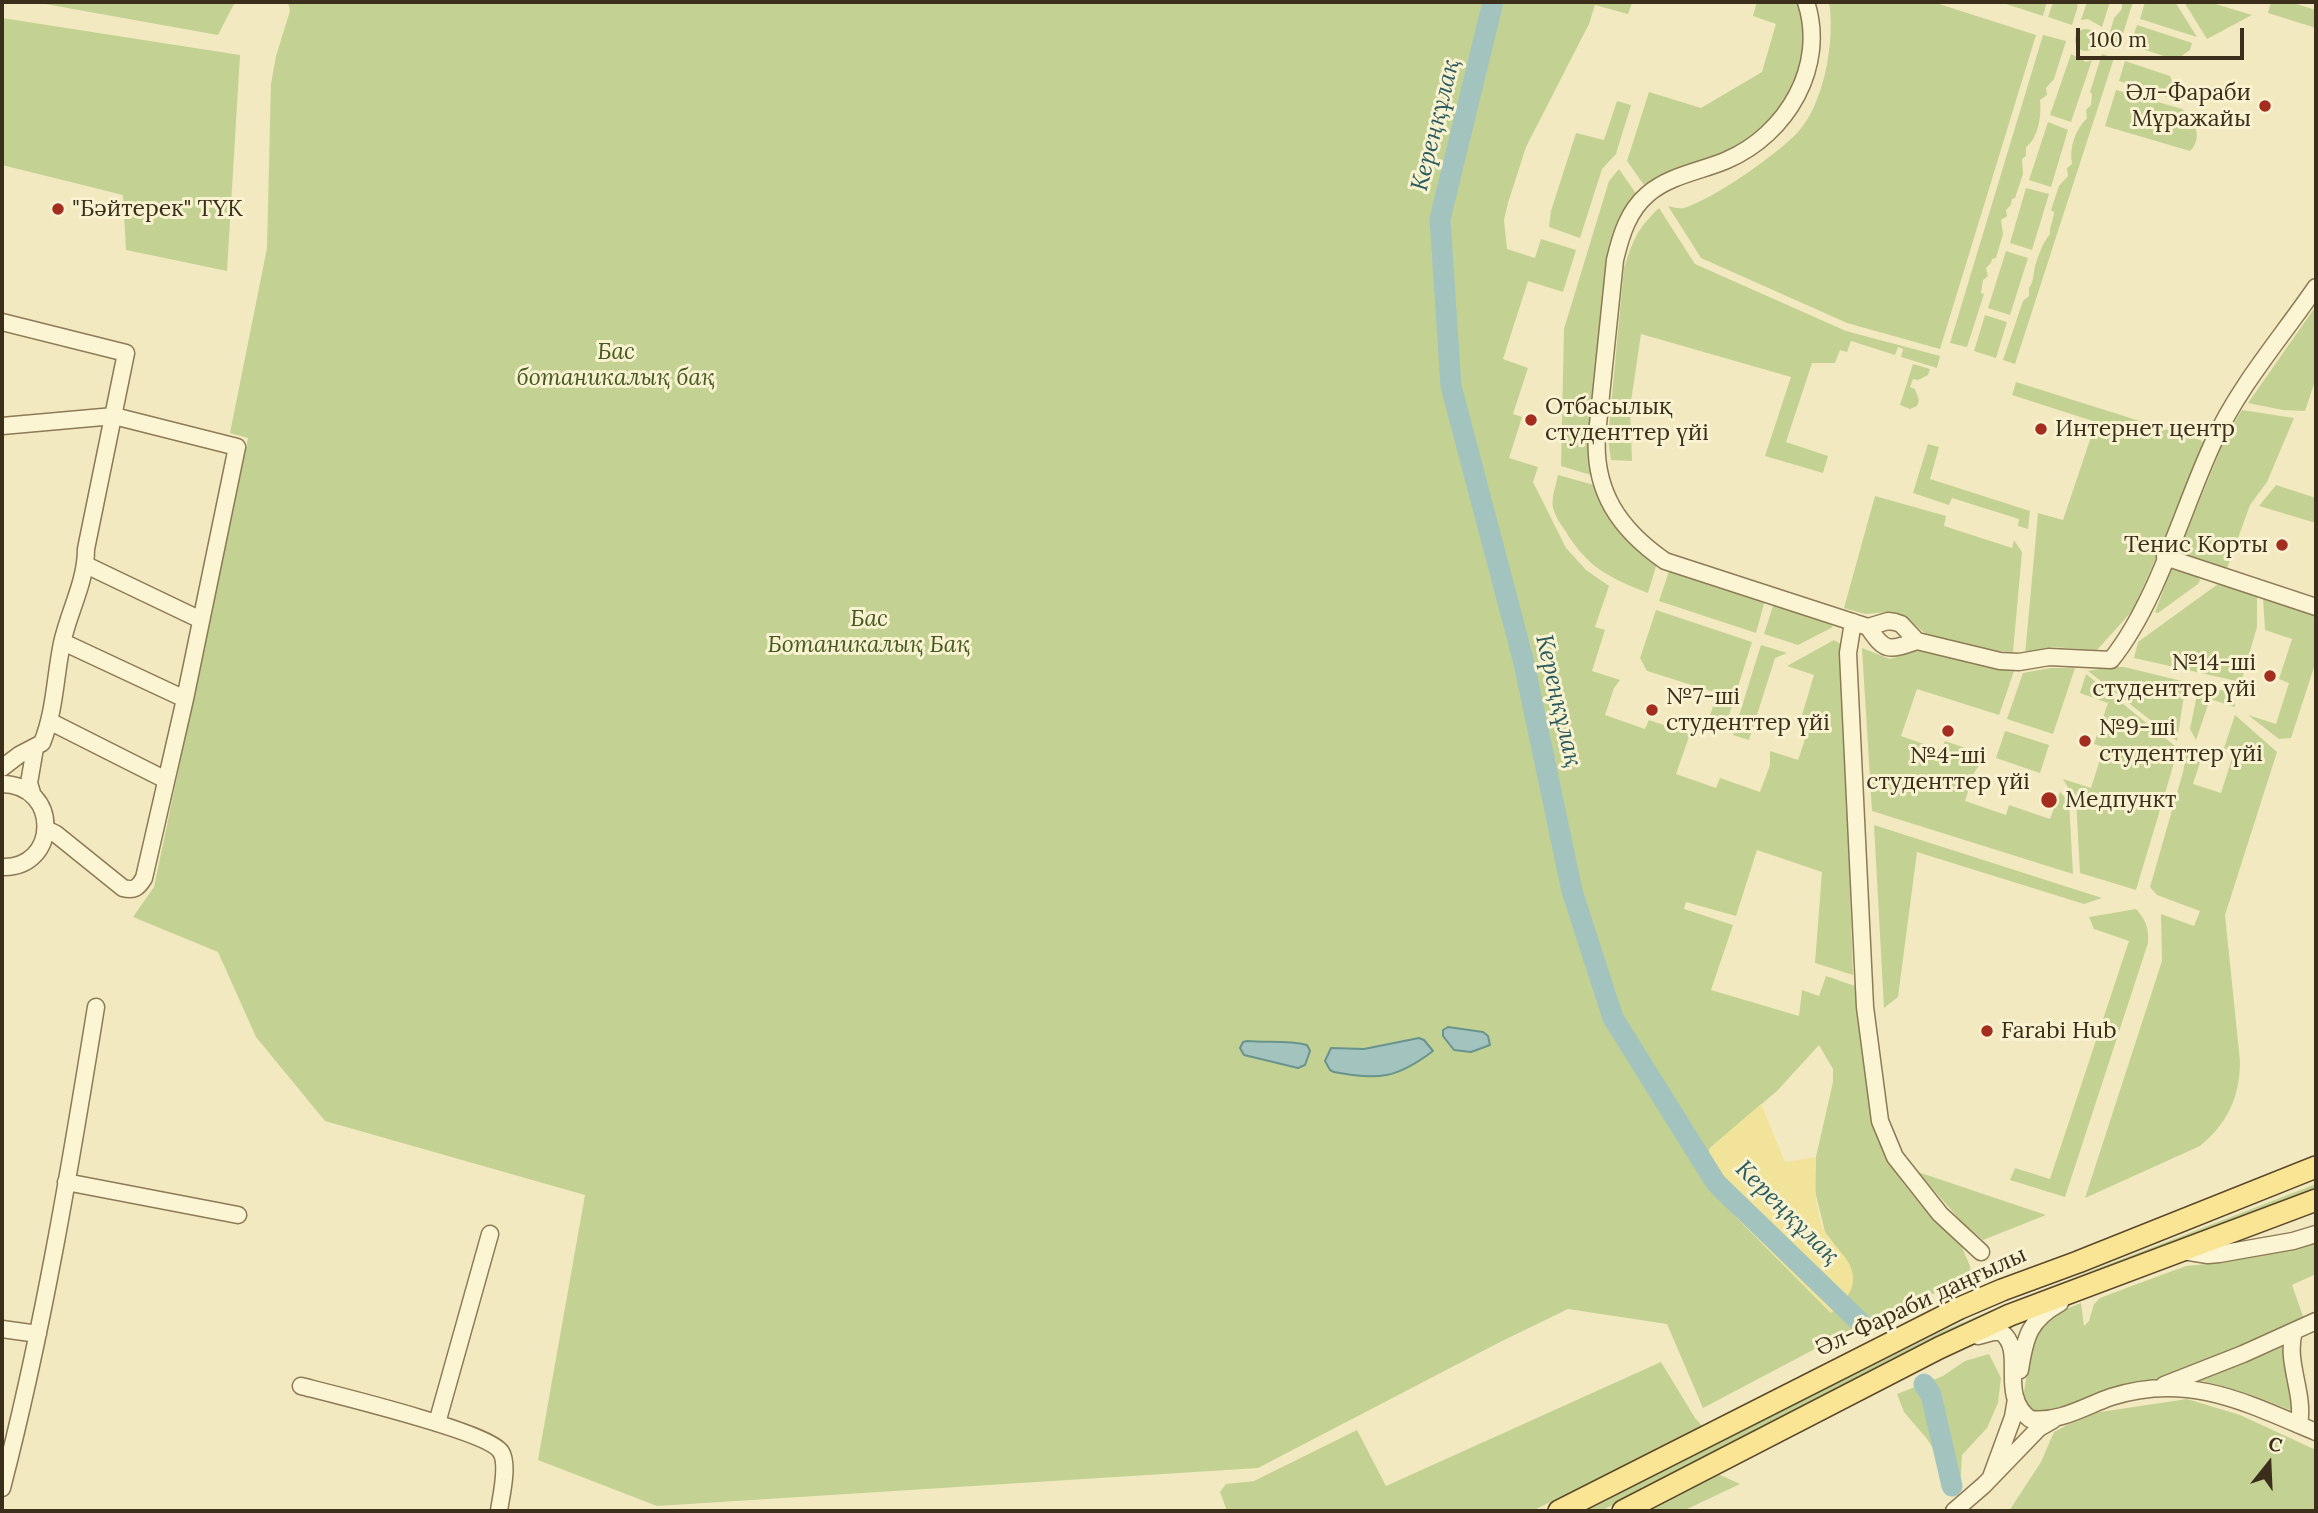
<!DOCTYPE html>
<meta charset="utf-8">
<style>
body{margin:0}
#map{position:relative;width:2318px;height:1513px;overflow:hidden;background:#f2e9c0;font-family:Lora,serif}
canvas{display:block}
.frame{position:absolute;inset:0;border:4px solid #3b2f1c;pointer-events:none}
.north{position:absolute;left:2234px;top:1429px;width:70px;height:70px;-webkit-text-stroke:5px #f9f2d0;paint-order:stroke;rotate:18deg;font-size:19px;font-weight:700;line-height:28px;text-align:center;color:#3b2f1c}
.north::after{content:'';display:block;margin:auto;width:24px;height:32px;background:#3b2f1c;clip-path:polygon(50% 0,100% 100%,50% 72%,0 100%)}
.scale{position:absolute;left:2076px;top:28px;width:168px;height:32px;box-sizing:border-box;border:4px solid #3b2f1c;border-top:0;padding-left:9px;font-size:21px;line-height:24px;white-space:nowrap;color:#3b2f1c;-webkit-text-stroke:5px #f9f2d0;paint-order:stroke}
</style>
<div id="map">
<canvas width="2318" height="1513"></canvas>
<div class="frame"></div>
<div class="north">С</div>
<div class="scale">100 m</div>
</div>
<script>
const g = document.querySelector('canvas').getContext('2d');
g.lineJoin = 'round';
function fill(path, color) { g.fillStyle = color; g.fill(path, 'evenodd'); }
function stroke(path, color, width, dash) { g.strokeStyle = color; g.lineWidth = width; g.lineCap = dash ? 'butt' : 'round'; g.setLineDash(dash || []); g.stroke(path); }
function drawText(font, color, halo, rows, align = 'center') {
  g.font = font + ' Lora,serif'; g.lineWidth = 6; g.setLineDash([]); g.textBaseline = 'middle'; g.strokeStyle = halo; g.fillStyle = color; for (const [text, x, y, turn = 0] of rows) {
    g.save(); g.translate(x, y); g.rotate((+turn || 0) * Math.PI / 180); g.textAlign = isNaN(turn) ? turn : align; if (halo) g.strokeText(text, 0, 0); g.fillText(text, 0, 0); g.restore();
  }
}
fill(new Path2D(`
 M 34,2 L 235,2 L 218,35 Z
 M 288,2 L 1632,3 L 1628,14 L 1595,5 L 1589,24 L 1526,147 L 1508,203 L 1504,220 L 1507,249 L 1535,258 L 1541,239 L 1576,250 L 1563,292 L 1528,281 L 1503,359 L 1528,368 L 1513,414 L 1522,417 L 1509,458 L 1538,467 L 1533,482 L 1566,548 L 1586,570 L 1609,586 L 1595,627 L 1605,630 L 1592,671 L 1620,680 L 1614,688 L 1605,715 L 1645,729 L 1649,720 L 1690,734 L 1676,774 L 1716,788 L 1720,778 L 1760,792 L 1770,765 L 1770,751 L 1798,760 L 1812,719 L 1802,715 L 1814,675 L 1787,666 L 1834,640 L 1841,644 L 1853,975 L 1815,963 L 1822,872 L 1757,850 L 1736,916 L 1686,902 L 1684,909 L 1733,925 L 1711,990 L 1799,1016 L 1802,990 L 1819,996 L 1826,976 L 1855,986 L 1873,1118 L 1882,1148 L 1903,1183 L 1930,1216 L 1961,1245 L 1970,1266 L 1971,1277 L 1847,1332 L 1703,1408 L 1667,1324 L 1568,1309 L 1502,1341 L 1258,1468 L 657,1506 L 538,1460 L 585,1195 L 325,1121 L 256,1037 L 218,952 L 133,917 L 154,887 L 248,438 L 230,433 L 267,248 L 271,84 L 276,56 L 290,11 ZM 1819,1045 L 1833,1069 L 1833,1082 L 1816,1157 L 1815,1191 L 1825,1232 L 1850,1265 L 1830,1312 L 1737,1218 L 1703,1171 L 1710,1148 L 1777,1091 Z
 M 1757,2 L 1798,2 C 1813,55 1796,102 1752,136 C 1745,141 1738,149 1731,152 C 1703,166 1672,171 1644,185 L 1627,161 L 1649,92 L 1701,108 L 1762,72 L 1776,24 L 1753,16 Z
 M 1829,2 L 1933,2 L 2036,35 L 1940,349 L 1847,323 L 1701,258 L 1668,206 C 1673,207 1678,209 1684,208 C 1716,197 1767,161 1792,138 C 1802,129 1811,115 1816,102 C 1828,74 1834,31 1829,2 Z
 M 2000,2 L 2047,2 L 2043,16 Z
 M 2053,2 L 2076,2 L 2078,6 L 2072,25 L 2048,17 Z
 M 2087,2 L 2110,2 L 2102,27 L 2088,19 L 2081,20 Z
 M 2122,2 L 2133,2 L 2120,43 L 2108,39 L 2114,18 L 2122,9 Z
 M 2145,2 L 2175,2 L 2197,37 L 2140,19 Z
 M 2184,2 L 2209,2 L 2252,15 L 2207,39 Z
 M 2271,2 L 2290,2 L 2316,10 L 2316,28 L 2268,13 Z
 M 2,18 L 240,55 L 227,271 L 126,250 L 123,195 L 2,165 Z
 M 2137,25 L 2192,43 L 2190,50 L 2176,60 L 2130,45 Z
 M2075 40a11 11 0 1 1 22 0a11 11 0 1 1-22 0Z
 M 2043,35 L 2066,41 L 2054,79 L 2046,88 L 2047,95 L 2040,100 C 2042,115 2038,139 2026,147 L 2026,156 L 2022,159 L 2023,174 L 2015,198 L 2012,199 L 2011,205 L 2006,210 L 2007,216 L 2001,220 L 2003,234 L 1996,258 L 1992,259 L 1991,263 L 1986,268 L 1988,276 L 1983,280 L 1981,293 L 1984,294 L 1967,347 L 1950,343 Z
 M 2071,54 L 2086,62 L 2092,60 L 2071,122 L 2050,115 Z
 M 2102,54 L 2114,58 L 2015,364 L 2003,360 L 2023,301 L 2029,296 L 2029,288 C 2034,282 2033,274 2035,266 C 2039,254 2042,244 2050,234 C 2049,226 2054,220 2054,212 L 2051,210 L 2059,186 L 2068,176 L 2067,168 L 2072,164 C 2069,148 2075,130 2087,118 L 2086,110 L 2091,105 L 2092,94 L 2090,92 Z
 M 2125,61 L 2170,76 L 2176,90 L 2174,99 L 2119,81 Z
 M 2116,90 L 2182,109 C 2196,119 2203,139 2190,151 L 2105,126 Z
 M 1617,101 L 1631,105 L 1616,154 L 1602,169 L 1580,238 L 1549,227 L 1551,211 L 1576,133 L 1604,140 Z
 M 2048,122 L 2068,130 L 2051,187 L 2029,180 Z
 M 1619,169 L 1637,195 L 1607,274 L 1589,458 L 1591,475 L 1561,466 L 1564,329 L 1609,181 Z
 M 2026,188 L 2049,194 L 2032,250 L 2010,243 Z
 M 1659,208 L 1695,264 L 1846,331 L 1940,356 L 1937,368 L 1901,357 L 1903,349 L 1898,347 L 1895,355 L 1851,341 L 1847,352 L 1840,350 L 1835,363 L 1812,363 L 1786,442 L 1828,456 L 1823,473 L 1765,456 L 1791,377 L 1641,334 L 1630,408 L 1632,461 L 1611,460 L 1608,438 L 1624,268 C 1633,240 1637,229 1659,208 Z
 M 2006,251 L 2028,258 L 2010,315 L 1988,308 Z
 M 2316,306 L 2316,378 L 2305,411 L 2283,410 L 2248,403 Z
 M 1985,315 L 2007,322 L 1996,358 L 1974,351 Z
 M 1913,364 L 1930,369 L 1928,375 L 1918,380 L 1913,379 L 1910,387 L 1915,389 L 1919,400 L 1917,406 L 1910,409 L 1900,405 Z
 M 2016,382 L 2200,440 L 2206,444 L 2133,610 L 2097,650 L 2052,647 L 2025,655 L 2038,513 L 2063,520 L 2096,422 L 2012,395 Z
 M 2242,410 L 2294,418 L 2267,482 L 2250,505 L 2226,571 L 2177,556 L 2226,436 Z
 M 1928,444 L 1939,447 L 1930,479 L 2030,511 L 2028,529 L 2018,526 L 2019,519 L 1952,498 L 1949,505 L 1913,493 Z
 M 1558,475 L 1594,485 C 1608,520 1627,541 1657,563 L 1648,593 C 1610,578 1588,568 1566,532 C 1561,525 1555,516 1553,508 C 1551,498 1556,485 1558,475 Z
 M 2276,485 L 2316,498 L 2316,523 L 2259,506 Z
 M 1875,496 L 1946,516 L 1944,526 L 2012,548 L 2014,540 L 2022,552 L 2013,652 L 1985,650 L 1927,635 L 1905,617 L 1890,612 L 1865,614 L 1844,608 Z
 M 1670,568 L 1765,600 L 1756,633 L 1659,601 Z
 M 2172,568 L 2197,576 L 2200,580 L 2198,584 L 2158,613 L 2155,612 Z
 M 2218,584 L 2257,596 L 2257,627 L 2241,682 L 2134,658 L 2138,642 Z
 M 2263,598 L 2316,614 L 2316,661 L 2291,738 L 2279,739 L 2248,715 L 2276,724 L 2289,683 L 2279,679 L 2292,639 L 2265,630 Z
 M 1774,603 L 1829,621 L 1833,627 L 1798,645 L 1764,634 Z
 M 1656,610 L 1752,642 L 1724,731 L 1707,726 L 1717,693 L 1647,671 L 1640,658 Z
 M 1761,645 L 1787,653 L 1775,658 L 1749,740 L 1733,735 Z
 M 1862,648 L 1890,659 L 1918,650 L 2014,671 L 1999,715 L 1917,689 L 1901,736 L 1941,750 L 1945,741 L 1986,755 L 1974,773 L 1965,801 L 2006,815 L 2009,805 L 2050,819 L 2060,792 L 2069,801 L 2073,874 L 1872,811 Z
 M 2111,667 L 2124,667 L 2186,682 L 2177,741 L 2088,671 Z
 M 2050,668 L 2075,668 L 2053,734 L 2007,719 L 2023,673 Z
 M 2086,674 L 2175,746 L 2174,763 L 2136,890 L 2080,873 L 2076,800 L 2063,779 L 2091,788 L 2104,747 L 2094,744 L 2108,703 L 2080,693 Z
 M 2199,685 L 2234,693 L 2235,707 L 2210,699 L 2196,740 L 2190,729 Z
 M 2235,715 L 2277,752 L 2225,915 L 2240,1061 C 2240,1097 2227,1124 2200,1146 L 2085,1198 L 2162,961 L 2161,914 L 2194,926 L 2200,911 L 2157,895 L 2150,887 L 2183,772 L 2188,746 L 2204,750 L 2193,784 L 2221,793 L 2234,752 L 2224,748 Z
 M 2005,731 L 2049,745 L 2040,773 L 1996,758 Z
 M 1874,825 L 2102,898 L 2084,904 L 1917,852 L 1898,997 L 1884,1008 Z
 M 2136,909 C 2146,920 2149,928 2148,943 L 2065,1197 L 2010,1180 L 2015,1168 L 2050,1179 L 2129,941 L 2094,929 L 2089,917 Z
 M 1918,1172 L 2046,1215 L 1983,1240 L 1961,1221 Z
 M 2316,1184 L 2316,1194 L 1946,1336 L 1808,1404 L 1601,1511 L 1580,1511 L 1943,1331 L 2016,1300 Z
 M 2316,1240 L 2316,1274 L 2292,1285 L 2305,1322 L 2294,1331 L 2067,1414 L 2030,1413 L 2023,1399 L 2031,1345 L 2038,1324 L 2059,1312 L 2081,1303 L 2084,1326 L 2089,1321 L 2094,1304 L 2100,1298 L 2129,1287 L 2186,1266 L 2207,1264 L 2233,1256 Z
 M 2284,1340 L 2285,1368 L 2295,1400 L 2295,1412 C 2259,1397 2224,1384 2185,1378 Z
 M 1989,1354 L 2001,1378 L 1998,1403 L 1987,1428 L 1962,1455 L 1960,1490 L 1927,1439 L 1904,1412 L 1897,1394 L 1943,1376 L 1965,1361 Z
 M 1661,1362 L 1695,1418 L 1703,1427 L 1532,1511 L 1227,1511 L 1220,1492 L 1226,1484 L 1254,1481 L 1357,1430 L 1386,1486 Z
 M 2187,1399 L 2240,1415 L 2316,1450 L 2316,1511 L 2009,1511 L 2041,1462 L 2054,1432 L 2087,1414 Z
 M 1718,1474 L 1740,1484 L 1683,1511 L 1644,1511 Z`), '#c3d293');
fill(new Path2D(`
 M 1761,1104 L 1785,1162 L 1816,1157 C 1815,1180 1814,1211 1825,1232 C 1830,1243 1842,1251 1848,1262 C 1861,1283 1847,1301 1831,1313 L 1737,1218 L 1707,1181 L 1703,1171 L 1710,1148 Z`), '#f1e49a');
const water = new Path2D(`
 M 1448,1027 L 1483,1032 L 1488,1036 L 1490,1045 L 1471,1052 L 1454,1050 L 1443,1036 L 1443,1030 Z
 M 1419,1038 L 1424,1040 L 1433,1051 C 1396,1079 1379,1080 1334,1072 L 1330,1070 L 1325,1061 L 1331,1048 L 1364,1049 Z
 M 1247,1041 C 1267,1043 1287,1040 1307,1045 L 1310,1051 L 1305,1065 L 1298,1068 L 1244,1055 L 1240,1048 L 1243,1042 Z`);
fill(water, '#a3c4be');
stroke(water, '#69938d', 2);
stroke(new Path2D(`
 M 1493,2 L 1440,219 L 1451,386 L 1524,663 L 1572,891 L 1613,1018 L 1716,1183 L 1863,1325
 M 1924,1384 L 1931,1395 L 1952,1486`), '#a3c4be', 21);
const minor = new Path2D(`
 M 1806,2 C 1827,66 1787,134 1727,160 C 1702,171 1670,175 1648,194 C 1628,211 1621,235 1615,260 L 1597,434 C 1593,491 1619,529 1665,561 L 1868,627 L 1888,621 L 1895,622 L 1901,624 L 1917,641 L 2000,661 L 2019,662 L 2049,657 L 2111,660 C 2157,603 2182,510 2213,443 C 2238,387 2281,338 2316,287
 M 2,322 L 126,353 L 86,549 C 86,582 69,611 62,643 C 55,677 55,711 42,743 L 19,755 L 2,768
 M 2,426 L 114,416 L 237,447 L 185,699 L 144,878 C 138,888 134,891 123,888 L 56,834 L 46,829
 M 2165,557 L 2316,607
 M 86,565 L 201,620
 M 1853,622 L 1848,653 L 1865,1007 L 1880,1121 L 1895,1157 L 1940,1214 L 1981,1252
 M 1868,627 C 1885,652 1888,651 1917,641
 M 63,642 L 185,699
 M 51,722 L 166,780
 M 2,784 C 61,785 59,869 2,867
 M 33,796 L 29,783 L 35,748
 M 66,1182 L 238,1215
 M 2183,1251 L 2208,1255 L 2219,1254 L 2293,1241 L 2316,1234
 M 2,1329 L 38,1334
 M 2294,1331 C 2285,1363 2305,1392 2299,1425
 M 1978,1336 L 1993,1332 L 2001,1332 C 2027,1351 1997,1394 2030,1419 C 2059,1423 2085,1406 2111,1397 C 2188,1372 2247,1403 2316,1432
 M 2020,1370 C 2025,1337 2029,1320 2060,1303
 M 2164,1385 L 2243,1354 L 2316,1321
 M 301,1386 C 332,1394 489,1432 501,1452 C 509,1465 501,1496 499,1511
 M 437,1423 L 490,1234
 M 1991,1477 L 2013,1417 L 2016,1399
 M 2,1488 C 43,1330 70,1168 96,1007
 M 1954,1511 L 1984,1485 L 2039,1428 L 2053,1420`);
const major = new Path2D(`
 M 1559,1511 L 1960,1308 L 2002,1290 L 2078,1262 L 2316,1167
 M 1623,1511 L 1939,1348 L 2010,1315 L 2316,1200`);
stroke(minor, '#8d7a56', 19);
stroke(major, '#5b472b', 24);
stroke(minor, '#fcf5d4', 16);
stroke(major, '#fae594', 21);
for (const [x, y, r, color] of [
 [2265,106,7,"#a32e20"],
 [58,209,7,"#a32e20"],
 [1531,420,7,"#a32e20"],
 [2041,429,7,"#a32e20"],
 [2282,545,7,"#a32e20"],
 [2270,676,7,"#a32e20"],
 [1652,710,7,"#a32e20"],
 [1948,731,7,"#a32e20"],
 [2085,741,7,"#a32e20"],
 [2049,800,9,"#a32e20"],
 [1987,1031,7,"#a32e20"]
]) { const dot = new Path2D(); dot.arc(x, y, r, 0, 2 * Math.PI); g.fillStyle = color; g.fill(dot); stroke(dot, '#f9f2d0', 2.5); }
drawText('23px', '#3b2f1c', '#f9f2d0', [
 ["Әл-Фараби",2251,93,"right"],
 ["Мұражайы",2251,119,"right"],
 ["\"Бәйтерек\" ТҮК",72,209],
 ["Отбасылық",1545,407],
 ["студенттер үйі",1545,433],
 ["Интернет центр",2055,429],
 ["Тенис Корты",2268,545,"right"],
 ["№14-ші",2256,663,"right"],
 ["студенттер үйі",2256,689,"right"],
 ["№7-ші",1666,697],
 ["студенттер үйі",1666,723],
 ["№9-ші",2099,728],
 ["студенттер үйі",2099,754],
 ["№4-ші",1948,756,"center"],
 ["студенттер үйі",1948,782,"center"],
 ["Медпункт",2065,800],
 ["Farabi Hub",2001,1031]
], 'left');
drawText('italic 23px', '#455a20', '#f9f2d0', [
 ["Бас",616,352],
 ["ботаникалық бақ",616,378],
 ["Бас",869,619],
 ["Ботаникалық Бақ",869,645]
]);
drawText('23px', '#3b2f1c', '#f9f2d0', [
 ["Әл-Фараби даңғылы",1921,1302,-25]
]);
drawText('italic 24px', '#295a5d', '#f9f2d0', [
 ["Кереңқұлақ",1436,125,-76],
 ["Кереңқұлақ",1558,701,77],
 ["Кереңқұлақ",1787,1213,45]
]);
</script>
